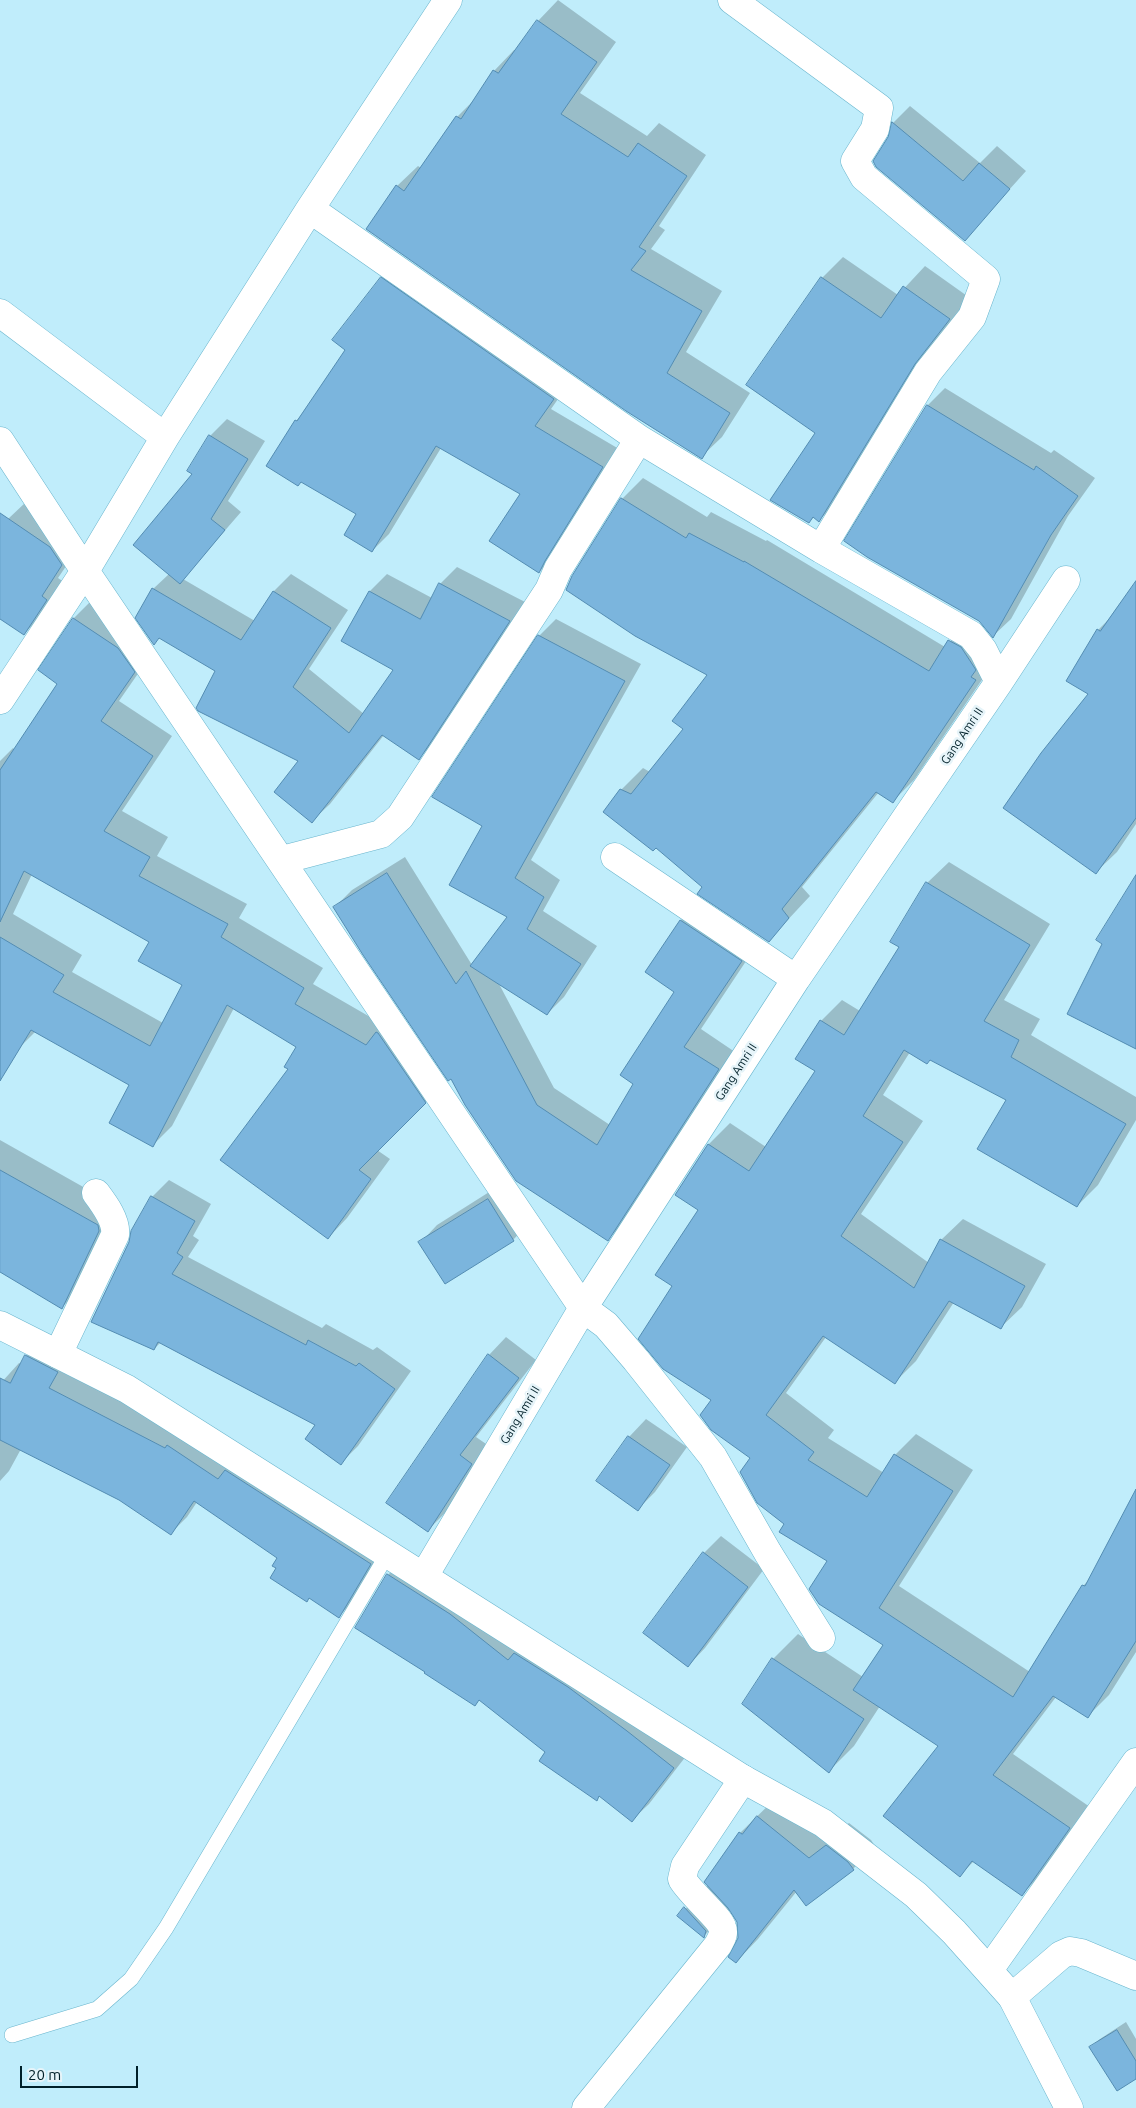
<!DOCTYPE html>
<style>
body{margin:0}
#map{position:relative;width:1136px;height:2108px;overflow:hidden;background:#c0edfb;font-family:Ubuntu,sans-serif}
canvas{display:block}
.scale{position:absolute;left:20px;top:2066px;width:118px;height:22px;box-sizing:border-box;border:2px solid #002029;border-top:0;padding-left:6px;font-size:15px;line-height:18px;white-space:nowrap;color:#002029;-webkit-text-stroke:4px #e6f4f9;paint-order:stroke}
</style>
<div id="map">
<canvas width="1136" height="2108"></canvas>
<div class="scale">20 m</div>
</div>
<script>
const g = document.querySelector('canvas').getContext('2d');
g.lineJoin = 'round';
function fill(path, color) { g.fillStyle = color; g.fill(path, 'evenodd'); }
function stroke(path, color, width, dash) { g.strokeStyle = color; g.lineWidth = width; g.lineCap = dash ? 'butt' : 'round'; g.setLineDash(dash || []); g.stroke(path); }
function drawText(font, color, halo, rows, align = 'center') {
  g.font = font + ' Ubuntu,sans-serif'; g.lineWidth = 5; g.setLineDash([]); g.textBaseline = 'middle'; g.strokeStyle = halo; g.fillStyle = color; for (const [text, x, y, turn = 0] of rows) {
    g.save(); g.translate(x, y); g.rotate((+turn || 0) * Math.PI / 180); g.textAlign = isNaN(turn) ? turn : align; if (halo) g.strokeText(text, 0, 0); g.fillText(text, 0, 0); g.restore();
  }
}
fill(new Path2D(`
 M 558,0 L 616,42 L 580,93 L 647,136 L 659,123 L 706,155 L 659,226 L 665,230 L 651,249 L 722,291 L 686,352 L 750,393 L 722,437 L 701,457 L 397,186 L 418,166 L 421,168 L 457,117 L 477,97 L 494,71 L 514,50 L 516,51 L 538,21 Z
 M 910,106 L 980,163 L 997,146 L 1026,171 L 965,239 L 890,137 L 893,123 Z
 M 843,257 L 898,295 L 925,266 L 970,298 L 840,500 L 819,520 L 814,517 L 809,522 L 816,433 L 822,278 Z
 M 398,261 L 570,382 L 551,409 L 619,449 L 556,555 L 539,572 L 522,493 L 441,448 L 389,534 L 372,551 L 358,514 L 296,421 L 304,412 L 346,350 L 381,278 Z
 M 945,388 L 1051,453 L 1054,450 L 1095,478 L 1068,516 L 1011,619 L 993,636 L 980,620 L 846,540 L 928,405 Z
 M 227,419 L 265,441 L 228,501 L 241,512 L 183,579 L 255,621 L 274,591 L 291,574 L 348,610 L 309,669 L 364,714 L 395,669 L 343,641 L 370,591 L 387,574 L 432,598 L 440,584 L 457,567 L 527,603 L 436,741 L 419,758 L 384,735 L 330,804 L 312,821 L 300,761 L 216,670 L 153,589 L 169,574 L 194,474 L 210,436 Z
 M 643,478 L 707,517 L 711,512 L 766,541 L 767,540 L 945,647 L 971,619 L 982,626 L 996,648 L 996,659 L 914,780 L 893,801 L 879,792 L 802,887 L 810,896 L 769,940 L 656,846 L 621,790 L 643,768 L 650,772 L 684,729 L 709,675 L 622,499 Z
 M 26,502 L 79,547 L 58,578 L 64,582 L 41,616 L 24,634 L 0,618 L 0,531 L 8,519 Z
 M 1136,583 L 1136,824 L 1117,852 L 1096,872 L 1090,693 L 1098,630 L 1112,616 Z
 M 93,599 L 153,652 L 119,701 L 172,736 L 122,811 L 168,837 L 157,856 L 247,904 L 239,918 L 323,968 L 313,984 L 384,1025 L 445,1083 L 377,1150 L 390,1159 L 347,1218 L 328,1238 L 290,1069 L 298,1047 L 234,1008 L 172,1126 L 153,1145 L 131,1084 L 36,1031 L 18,1049 L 0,1038 L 0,761 L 13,748 L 15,750 L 59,683 L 40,670 L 74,618 ZM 32,874 L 150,941 L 184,984 L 163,1023 L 72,972 L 82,955 L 13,914 Z
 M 556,619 L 641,664 L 531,860 L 560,880 L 543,911 L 597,946 L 564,997 L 547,1014 L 498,982 L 554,1088 L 610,1125 L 635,1084 L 676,992 L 646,972 L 681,920 L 698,903 L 758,943 L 701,1029 L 735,1052 L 625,1222 L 608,1239 L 451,1077 L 335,907 L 352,890 L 405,857 L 472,965 L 509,917 L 484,826 L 539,636 Z
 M 949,862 L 1050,924 L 1004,1000 L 1040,1019 L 1031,1035 L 1136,1097 L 1136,1120 L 1098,1185 L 1077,1206 L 1008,1100 L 930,1059 L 910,1052 L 883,1095 L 923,1121 L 861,1214 L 929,1263 L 941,1240 L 963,1219 L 1046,1264 L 1022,1307 L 1000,1328 L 954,1302 L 916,1361 L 895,1382 L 826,1337 L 786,1393 L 834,1430 L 828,1438 L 884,1473 L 895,1455 L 916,1434 L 973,1470 L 899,1586 L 1030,1672 L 1083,1586 L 1091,1578 L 1136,1491 L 1136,1652 L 1109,1695 L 1088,1716 L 1056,1697 L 1013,1754 L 1090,1807 L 1043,1873 L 1022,1894 L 974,1861 L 960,1875 L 939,1745 L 880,1706 L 854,1746 L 829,1771 L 773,1659 L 798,1634 L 863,1677 L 884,1645 L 829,1560 L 786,1523 L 752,1458 L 713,1399 L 673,1286 L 700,1210 L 677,1194 L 709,1144 L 730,1123 L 766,1147 L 816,1071 L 821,1021 L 842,1000 L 860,1011 L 901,947 L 927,883 Z
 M 0,1140 L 117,1206 L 82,1288 L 62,1307 L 0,1262 Z
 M 169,1180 L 211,1204 L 193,1236 L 199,1240 L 188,1257 L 322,1328 L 326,1324 L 373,1350 L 377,1347 L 411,1371 L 358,1446 L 341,1463 L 317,1425 L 161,1342 L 154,1349 L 152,1197 Z
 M 505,1182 L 530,1222 L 513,1240 L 420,1243 L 437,1225 Z
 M 506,1337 L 536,1360 L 476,1437 L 489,1446 L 445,1513 L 428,1530 L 489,1355 Z
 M 42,1339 L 182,1432 L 386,1547 L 355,1600 L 339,1616 L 310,1597 L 278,1568 L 279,1557 L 197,1502 L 187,1517 L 171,1533 L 119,1499 L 21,1449 L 9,1471 L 0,1481 L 0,1384 L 19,1363 L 21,1364 L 26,1356 Z
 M 646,1419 L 687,1447 L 655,1492 L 638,1509 L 629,1437 Z
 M 721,1536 L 764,1569 L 705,1648 L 688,1666 L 704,1553 Z
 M 404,1558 L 690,1751 L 649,1804 L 632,1820 L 600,1795 L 596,1799 L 546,1752 L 480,1699 L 475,1704 L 388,1575 Z
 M 780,1794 L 832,1836 L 849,1823 L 871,1840 L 875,1846 L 853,1869 L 797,1891 L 758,1939 L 736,1962 L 739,1938 L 738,1922 L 730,1909 L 704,1936 L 679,1916 L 708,1885 L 706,1882 L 740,1833 Z
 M 1126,2022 L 1136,2039 L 1136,2077 L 1091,2047 L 1100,2039 Z`), '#0003');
const building = new Path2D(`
 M 537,20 L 597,62 L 561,114 L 628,157 L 638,143 L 687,176 L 639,247 L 646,251 L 631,270 L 702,311 L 667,373 L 730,413 L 702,459 L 626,411 L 366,229 L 396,185 L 404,191 L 456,116 L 461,119 L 493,70 L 498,73 Z
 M 892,122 L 963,181 L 979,163 L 1010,189 L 965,241 L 876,167 L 873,161 L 888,137 Z
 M 381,277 L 554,399 L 535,426 L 603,467 L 545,561 L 539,573 L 489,541 L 520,494 L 436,446 L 372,552 L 344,535 L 356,514 L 301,482 L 298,486 L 266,466 L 295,420 L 297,421 L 345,350 L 332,340 Z
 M 821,277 L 881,318 L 903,286 L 950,319 L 915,364 L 819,522 L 813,517 L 809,523 L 770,500 L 815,433 L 746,385 Z
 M 927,405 L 1034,470 L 1036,466 L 1078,496 L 1051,535 L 993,638 L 979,621 L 867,557 L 844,541 Z
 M 209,435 L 248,459 L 211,519 L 225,530 L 180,584 L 133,545 L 192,474 L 187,471 Z
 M 621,498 L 686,538 L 689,533 L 744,562 L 744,561 L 929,671 L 948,640 L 961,647 L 976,670 L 971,677 L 976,680 L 893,803 L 876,792 L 782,909 L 789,918 L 769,942 L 697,894 L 702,887 L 656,848 L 653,851 L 603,812 L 620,789 L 631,794 L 683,729 L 672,721 L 707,675 L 635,636 L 566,590 L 572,576 Z
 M 0,513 L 50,547 L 62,565 L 42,596 L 47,600 L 24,635 L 0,619 Z
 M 1136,581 L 1136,818 L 1096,874 L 1003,808 L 1041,753 L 1088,694 L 1066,681 L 1097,629 L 1100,631 Z
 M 439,583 L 510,621 L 419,760 L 382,735 L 312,823 L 274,792 L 298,761 L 198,711 L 196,708 L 215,671 L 159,638 L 154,645 L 135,618 L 152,588 L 241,640 L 273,591 L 331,628 L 293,687 L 349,733 L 393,670 L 341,641 L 369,591 L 420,619 Z
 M 73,618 L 118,648 L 135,672 L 101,721 L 153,756 L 104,831 L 150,857 L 139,876 L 228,924 L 221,937 L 304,988 L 295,1004 L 366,1045 L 376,1032 L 378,1033 L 426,1103 L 359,1170 L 371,1179 L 328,1239 L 220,1160 L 288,1069 L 284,1067 L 296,1047 L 227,1005 L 153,1147 L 109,1123 L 129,1085 L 31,1030 L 0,1081 L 0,937 L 64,975 L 53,992 L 150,1046 L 182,985 L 138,961 L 149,942 L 24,871 L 0,922 L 0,770 L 57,684 L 38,670 Z
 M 538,635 L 625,681 L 515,878 L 544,897 L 527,929 L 581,964 L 547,1015 L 470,966 L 507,917 L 449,885 L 482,826 L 432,797 Z
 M 387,873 L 456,984 L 466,971 L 537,1105 L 597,1145 L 633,1084 L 620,1075 L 674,992 L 645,972 L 680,920 L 742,961 L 684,1047 L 719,1069 L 608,1241 L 516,1181 L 465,1105 L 451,1079 L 448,1081 L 363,955 L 333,907 Z
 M 1136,875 L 1136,1049 L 1067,1014 L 1102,944 L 1096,940 Z
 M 926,882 L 1030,945 L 984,1021 L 1019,1040 L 1011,1057 L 1126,1124 L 1077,1207 L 977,1149 L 1006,1100 L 930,1060 L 927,1064 L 904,1050 L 863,1116 L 903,1142 L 841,1236 L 914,1288 L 940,1239 L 1025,1286 L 1001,1329 L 949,1301 L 895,1384 L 823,1336 L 766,1415 L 814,1452 L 808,1460 L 867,1497 L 894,1454 L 953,1491 L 879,1608 L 1013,1697 L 1082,1585 L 1085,1586 L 1136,1489 L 1136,1641 L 1088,1718 L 1053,1696 L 993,1775 L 1070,1828 L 1022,1896 L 972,1861 L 960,1877 L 883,1816 L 938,1746 L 853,1690 L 883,1645 L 819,1604 L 809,1589 L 827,1561 L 779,1532 L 784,1524 L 757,1503 L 740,1472 L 750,1458 L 711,1430 L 700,1415 L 711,1400 L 663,1369 L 638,1339 L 672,1286 L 655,1275 L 698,1210 L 675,1195 L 708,1144 L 749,1171 L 815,1071 L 795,1059 L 820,1020 L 844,1035 L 899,947 L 890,942 Z
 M 0,1170 L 98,1225 L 99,1231 L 62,1309 L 0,1272 Z
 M 151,1196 L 195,1221 L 177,1253 L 183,1257 L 172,1274 L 306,1345 L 308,1340 L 356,1366 L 359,1363 L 395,1389 L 341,1465 L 305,1439 L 315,1425 L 158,1342 L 154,1350 L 91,1322 L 129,1242 L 131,1231 Z
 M 488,1199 L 514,1241 L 445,1284 L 418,1242 Z
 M 488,1354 L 519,1378 L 460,1455 L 472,1464 L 428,1532 L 386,1503 Z
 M 25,1355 L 58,1372 L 49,1388 L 165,1448 L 167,1445 L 218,1479 L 225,1470 L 371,1564 L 339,1618 L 309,1598 L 307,1602 L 270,1578 L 276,1568 L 272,1566 L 277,1558 L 194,1501 L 171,1535 L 119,1500 L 0,1440 L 0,1378 L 10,1383 Z
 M 628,1436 L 670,1465 L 638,1511 L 596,1481 Z
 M 703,1552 L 748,1587 L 688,1667 L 643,1633 Z
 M 387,1574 L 450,1614 L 508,1660 L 514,1653 L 568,1687 L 627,1731 L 674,1768 L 632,1822 L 599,1796 L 597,1801 L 539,1761 L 545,1752 L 479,1700 L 475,1706 L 424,1673 L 425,1672 L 355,1628 Z
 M 772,1658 L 864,1719 L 829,1773 L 742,1704 Z
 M 757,1816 L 809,1858 L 826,1845 L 848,1862 L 854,1870 L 806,1906 L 794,1890 L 736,1963 L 728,1957 L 738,1938 L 737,1922 L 728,1908 L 704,1882 L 739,1832 L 742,1834 Z
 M 684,1907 L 706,1931 L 704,1938 L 677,1916 Z
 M 1117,2030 L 1136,2061 L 1136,2079 L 1117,2091 L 1089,2047 Z`);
fill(building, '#7bb5dd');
stroke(building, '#538cb2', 1);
const lane = new Path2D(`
 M 12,2035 L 97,2009 L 131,1979 L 166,1928 L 387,1555`);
const street = new Path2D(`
 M 732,0 L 879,108 L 875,129 L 855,161 L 864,177 L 986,279 L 972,317 L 928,372 L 821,549
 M 310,209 L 639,439 L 821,549 L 971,635 L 983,650 L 999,682
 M 0,313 L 165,437
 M 0,441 L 85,571 L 583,1308 L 606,1325 L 636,1360 L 713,1457 L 768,1553 L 821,1638
 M 0,700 L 85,571 L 165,437 L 310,209 L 448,0
 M 615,857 L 796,979
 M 282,860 L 381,834 L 400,817 L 549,590 L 558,569 L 639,439
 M 58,1354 L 115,1235 C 117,1221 105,1205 96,1193
 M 424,1576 L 583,1308 L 796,979 L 999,682 L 1066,580
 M 989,1970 L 1136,1762
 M 1012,1997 L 1061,1955 L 1070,1951 L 1081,1953 L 1136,1976
 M 586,2108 L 718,1945 C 721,1939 725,1934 722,1927 C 719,1917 690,1893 682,1879 L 685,1866 L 743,1779`);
const secondary = new Path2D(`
 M 0,1325 L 127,1389 L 743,1779 L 823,1823 L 916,1895 L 954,1932 L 1012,1997 L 1069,2108`);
stroke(lane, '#68b5cd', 16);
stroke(street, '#68b5cd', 29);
stroke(secondary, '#68b5cd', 29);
stroke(lane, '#fff', 15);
stroke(street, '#fff', 28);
stroke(secondary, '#fff', 28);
drawText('12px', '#002029', '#e6f4f9', [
 ["Gang Amri II",962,736,-56],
 ["Gang Amri II",736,1072,-57],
 ["Gang Amri II",520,1415,-59]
]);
</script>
